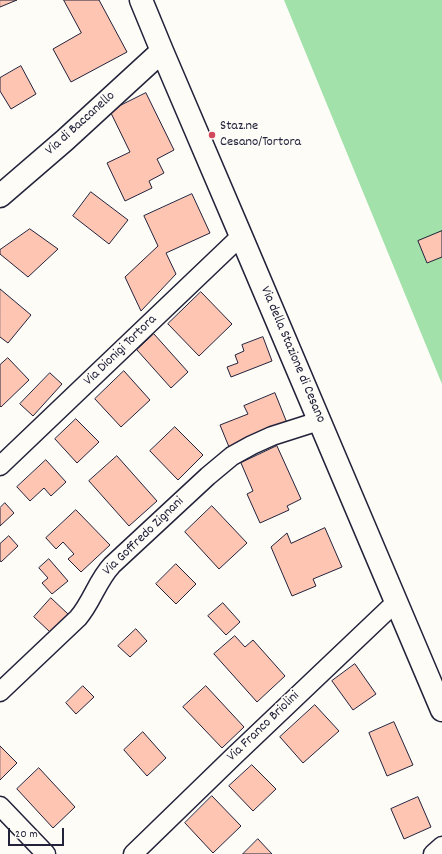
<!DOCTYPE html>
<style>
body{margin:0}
#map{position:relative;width:442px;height:854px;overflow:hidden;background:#fdfcf7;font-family:Dekko,sans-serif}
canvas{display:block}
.scale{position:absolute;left:8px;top:828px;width:56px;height:18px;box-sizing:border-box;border:2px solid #22223b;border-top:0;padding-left:5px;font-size:12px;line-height:14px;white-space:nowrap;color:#22223b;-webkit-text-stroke:3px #fdfcf7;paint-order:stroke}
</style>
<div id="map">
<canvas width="442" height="854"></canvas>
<div class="scale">20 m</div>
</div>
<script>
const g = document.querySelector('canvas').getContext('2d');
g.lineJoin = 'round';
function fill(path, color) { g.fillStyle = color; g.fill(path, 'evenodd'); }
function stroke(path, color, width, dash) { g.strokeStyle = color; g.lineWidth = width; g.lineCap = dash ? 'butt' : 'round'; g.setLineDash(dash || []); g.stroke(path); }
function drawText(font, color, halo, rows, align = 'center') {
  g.font = font + ' Dekko,sans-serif'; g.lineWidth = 3.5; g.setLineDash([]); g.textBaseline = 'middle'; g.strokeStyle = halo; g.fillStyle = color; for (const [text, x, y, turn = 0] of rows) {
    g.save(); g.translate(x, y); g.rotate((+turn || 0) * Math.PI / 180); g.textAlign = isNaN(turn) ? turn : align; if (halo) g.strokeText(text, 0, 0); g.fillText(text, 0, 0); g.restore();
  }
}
fill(new Path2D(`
 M 284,0 L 442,0 L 442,384 Z`), '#a2e1a9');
const building = new Path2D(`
 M 0,0 L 17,0 L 0,7 Z
 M 64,0 L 99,0 L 127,52 L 71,82 L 53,49 L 81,33 Z
 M 21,66 L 36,94 L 11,109 L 0,91 L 0,78 Z
 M 146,93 L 174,150 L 157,159 L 164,173 L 149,181 L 152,188 L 125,201 L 107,163 L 130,152 L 110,111 Z
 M 91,192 L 128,220 L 109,244 L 73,216 Z
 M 192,194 L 210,233 L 166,253 L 176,274 L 141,311 L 125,277 L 158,246 L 144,216 Z
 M 30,229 L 58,249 L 28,277 L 0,254 L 0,250 Z
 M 442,231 L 442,257 L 427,263 L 418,241 Z
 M 0,289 L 31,315 L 8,343 L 0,337 Z
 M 201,292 L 232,324 L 199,356 L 168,324 Z
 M 154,334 L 188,372 L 171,388 L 137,350 Z
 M 263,337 L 272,361 L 231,377 L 227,367 L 238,363 L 235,355 L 244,351 L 242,345 Z
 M 8,358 L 29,380 L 1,407 L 0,406 L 0,365 Z
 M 124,371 L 150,400 L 121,427 L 95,399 Z
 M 50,373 L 62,384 L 33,416 L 20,404 Z
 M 275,393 L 287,423 L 229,447 L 220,425 L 248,414 L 244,406 Z
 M 76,419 L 99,442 L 77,463 L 55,439 Z
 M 175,427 L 203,455 L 178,480 L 150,451 Z
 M 277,446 L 301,499 L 287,506 L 289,510 L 260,523 L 247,494 L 253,491 L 241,463 Z
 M 117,456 L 157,501 L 129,526 L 89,481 Z
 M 46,460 L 66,482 L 51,496 L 44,488 L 30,501 L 17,487 Z
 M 5,503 L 14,513 L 0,526 L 0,508 Z
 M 212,506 L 247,543 L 219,569 L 185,532 Z
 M 76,510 L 110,545 L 81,572 L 68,559 L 74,554 L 63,542 L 56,549 L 46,538 Z
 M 325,528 L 342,567 L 313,579 L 316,586 L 292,596 L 271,547 L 287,533 L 291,543 Z
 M 9,536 L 18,546 L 1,562 L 0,560 L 0,544 Z
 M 49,559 L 68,581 L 52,594 L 42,583 L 48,578 L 39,568 Z
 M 176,564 L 196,584 L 176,604 L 156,584 Z
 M 51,598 L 68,614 L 50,632 L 34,617 Z
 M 223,603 L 240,622 L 226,635 L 208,616 Z
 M 136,629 L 147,641 L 130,657 L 118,646 Z
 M 235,636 L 245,647 L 253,640 L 285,676 L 257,702 L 214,654 Z
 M 355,664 L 376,694 L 353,710 L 332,681 Z
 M 83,686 L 94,697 L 76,714 L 66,703 Z
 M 206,686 L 244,727 L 222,748 L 183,707 Z
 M 315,705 L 339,731 L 303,763 L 280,737 Z
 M 394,722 L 413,765 L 387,776 L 369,733 Z
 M 143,732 L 166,758 L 147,776 L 124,750 Z
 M 0,746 L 17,763 L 0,780 Z
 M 252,765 L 276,789 L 253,811 L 229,786 Z
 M 39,768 L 75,807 L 53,828 L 17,789 Z
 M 212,796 L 241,826 L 213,853 L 185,823 Z
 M 418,797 L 431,827 L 404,839 L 391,809 Z
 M 258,839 L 272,854 L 243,854 Z`);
fill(building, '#fec5b3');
stroke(building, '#22223b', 1);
const minor = new Path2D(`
 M 0,466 L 241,236
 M 0,692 L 78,618 C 92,602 97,581 112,565 L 208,476 L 232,456 L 252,445 L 272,436 L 319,421
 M 0,806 L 46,854
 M 133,854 L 234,756 L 396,602
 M 433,854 L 442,846`);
const tertiary = new Path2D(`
 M 141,0 L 162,51 L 241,236 L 442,710
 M 0,196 L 65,140 L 162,51`);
stroke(minor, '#22223b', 21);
stroke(tertiary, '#22223b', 25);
stroke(minor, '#fdfcf7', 18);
stroke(tertiary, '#fdfcf7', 22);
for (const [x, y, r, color] of [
 [212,135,4,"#d1495b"]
]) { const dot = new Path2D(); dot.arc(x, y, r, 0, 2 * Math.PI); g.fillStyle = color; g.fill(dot); stroke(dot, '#fdfcf7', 1.5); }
drawText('14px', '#22223b', '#fdfcf7', [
 ["Via di Baccanello",81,124,-42],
 ["Via Dionigi Tortora",121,351,-44],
 ["Via della Stazione di Cesano",292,355,67],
 ["Via Goffredo Zignani",144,537,-44],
 ["Via Franco Briolini",264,727,-44]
]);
drawText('14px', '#22223b', '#fdfcf7', [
 ["Staz.ne",220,127],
 ["Cesano/Tortora",220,143]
], 'left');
</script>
